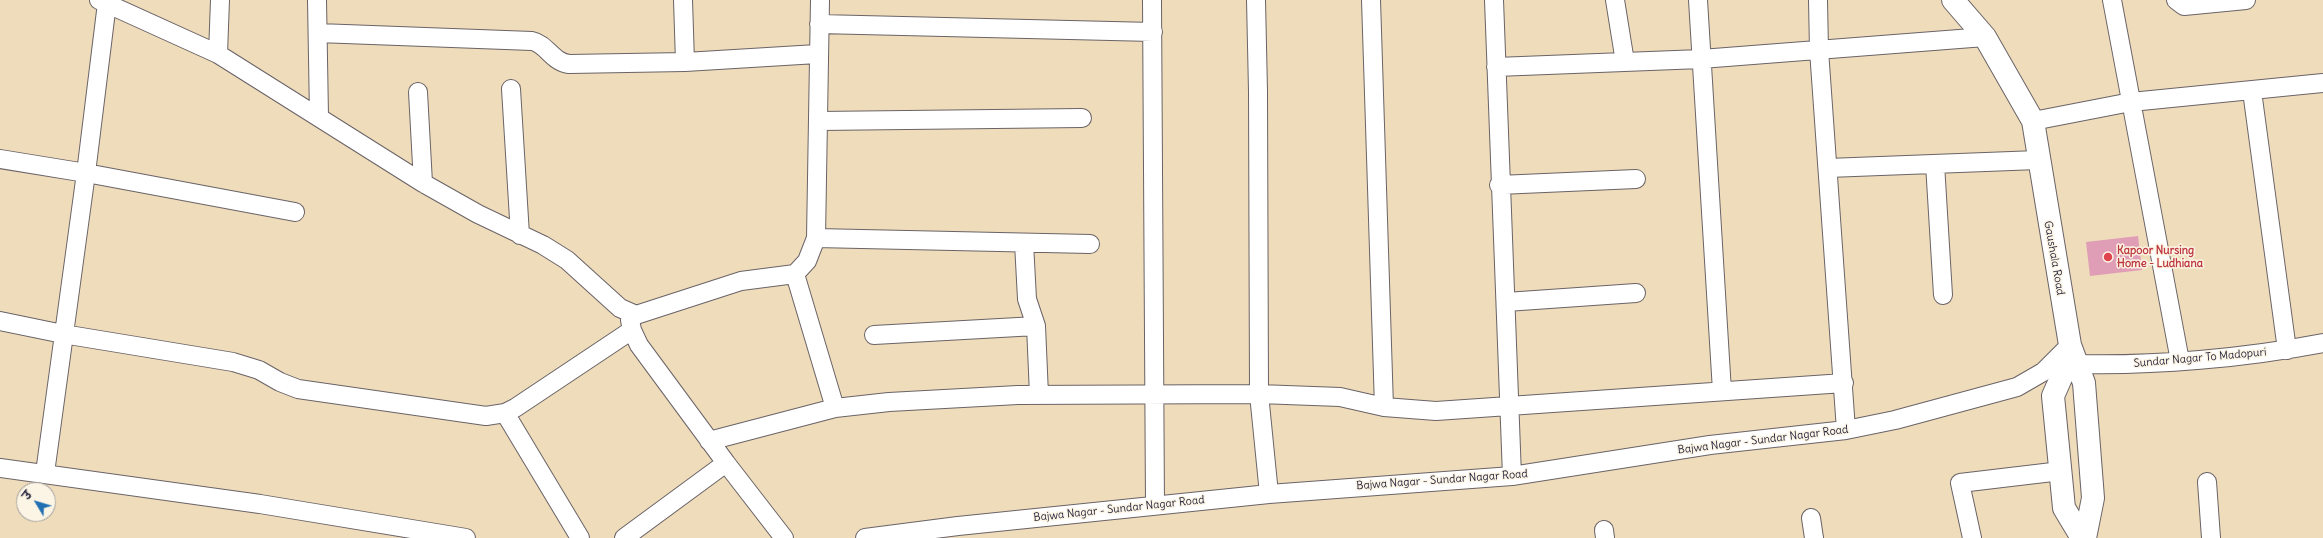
<!DOCTYPE html>
<meta charset="utf-8">
<style>
body{margin:0}
#map{position:relative;width:2323px;height:538px;overflow:hidden;background:#efdcba;font-family:Delius,"Playpen Sans Deva",sans-serif}
canvas{display:block}
.north{position:absolute;left:16px;top:482px;width:40px;height:40px;box-sizing:border-box;background:#fcf5e5;border:1px solid #a5a1a1;border-radius:50%;rotate:308deg;font-size:11px;font-weight:700;line-height:16px;text-align:center;color:#22223b}
.north::after{content:'';display:block;margin:auto;width:14px;height:18px;background:#1f6fb2;clip-path:polygon(50% 0,100% 100%,50% 72%,0 100%)}
</style>
<div id="map">
<canvas width="2323" height="538"></canvas>
<div class="north">उ</div>
</div>
<script>
const g = document.querySelector('canvas').getContext('2d');
g.lineJoin = 'round';
function fill(path, color) { g.fillStyle = color; g.fill(path, 'evenodd'); }
function stroke(path, color, width, dash) { g.strokeStyle = color; g.lineWidth = width; g.lineCap = dash ? 'butt' : 'round'; g.setLineDash(dash || []); g.stroke(path); }
function drawText(font, color, halo, rows, align = 'center') {
  g.font = font + ' Delius,sans-serif'; g.lineWidth = 3; g.setLineDash([]); g.textBaseline = 'middle'; g.strokeStyle = halo; g.fillStyle = color; for (const [text, x, y, turn = 0] of rows) {
    g.save(); g.translate(x, y); g.rotate((+turn || 0) * Math.PI / 180); g.textAlign = isNaN(turn) ? turn : align; if (halo) g.strokeText(text, 0, 0); g.fillText(text, 0, 0); g.restore();
  }
}
fill(new Path2D(`
 M 2138,236 L 2142,270 L 2090,276 L 2086,242 Z`), '#df9eb6');
const minor = new Path2D(`
 M 99,0 L 218,54 L 423,183 L 478,214 L 543,245 L 567,260 L 620,308 L 636,315 L 741,281 L 795,274 L 807,261 L 816,238 L 820,0
 M 317,0 L 319,116
 M 683,0 L 685,62
 M 1152,0 L 1155,505
 M 1256,0 L 1258,91 L 1259,394 L 1269,494
 M 1371,0 L 1384,407
 M 1494,0 L 1512,476
 M 1615,0 L 1625,62
 M 1698,0 L 1722,391
 M 1818,0 L 1819,50 L 1846,430
 M 2112,0 L 2180,361
 M 2176,0 L 2184,6 L 2246,0
 M 819,24 L 1153,32
 M 318,33 L 532,41 C 547,44 552,62 569,64 L 685,62 L 817,54
 M 218,54 L 220,0
 M 1496,67 L 1701,59 L 1985,37
 M 511,89 L 520,235
 M 2252,91 L 2287,350
 M 418,92 L 423,183
 M 819,121 L 1082,118
 M 2033,121 L 2131,102 L 2323,83
 M 0,159 L 86,173 L 295,212
 M 1935,164 L 1943,295
 M 1828,168 L 2038,160
 M 1499,185 L 1636,179
 M 816,238 L 1090,244
 M 1024,243 L 1027,299 L 1036,326 L 1039,395
 M 795,274 L 835,408
 M 1506,302 L 1636,293
 M 630,320 L 632,330 L 639,345 L 726,463 L 784,538
 M 0,321 L 63,334 L 233,362 L 259,370 L 280,382 L 298,389 L 486,416 L 505,413 L 515,408 L 632,330
 M 874,335 L 1036,326
 M 2076,364 C 2155,366 2245,358 2323,343
 M 505,413 L 580,538
 M 709,441 L 835,408 L 889,402 L 1018,395 L 1259,394 L 1340,397 L 1384,407 L 1436,411 L 1844,383
 M 0,468 L 260,504 L 466,538
 M 45,473 L 86,173 L 107,3
 M 2207,482 L 2211,538
 M 1811,518 L 1814,538
 M 1604,530 L 1605,538
 M 624,538 L 726,463
 M 865,538 L 958,526 L 1269,494 L 1512,476 L 1710,445 L 1846,430 L 1895,420 L 2017,387 L 2043,372 L 2070,345
 M 1972,538 L 1960,483 L 2061,471`);
const tertiary = new Path2D(`
 M 1953,0 L 1985,37 L 2033,121 L 2070,345 L 2084,383 L 2093,498 L 2085,538
 M 2072,353 L 2053,396 L 2064,508 L 2082,538`);
stroke(minor, '#6a6367', 20);
stroke(tertiary, '#6a6367', 24);
stroke(minor, '#fff', 18);
stroke(tertiary, '#fff', 22);
for (const [x, y, r, color] of [
 [2108,257,5,"#e0444e"]
]) { const dot = new Path2D(); dot.arc(x, y, r, 0, 2 * Math.PI); g.fillStyle = color; g.fill(dot); stroke(dot, '#fcf5e5', 1.5); }
drawText('bold 11px', '#be3a42', '#fcf5e5', [
 ["Kapoor Nursing",2117,251],
 ["Home - Ludhiana",2117,264]
], 'left');
drawText('11px', '#22223b', '#fcf5e5', [
 ["Gaushala Road",2054,258,80],
 ["Sundar Nagar To Madopuri",2200,358,-5],
 ["Bajwa Nagar - Sundar Nagar Road",1763,440,-7],
 ["Bajwa Nagar - Sundar Nagar Road",1442,480,-4],
 ["Bajwa Nagar - Sundar Nagar Road",1119,509,-6]
]);
</script>
